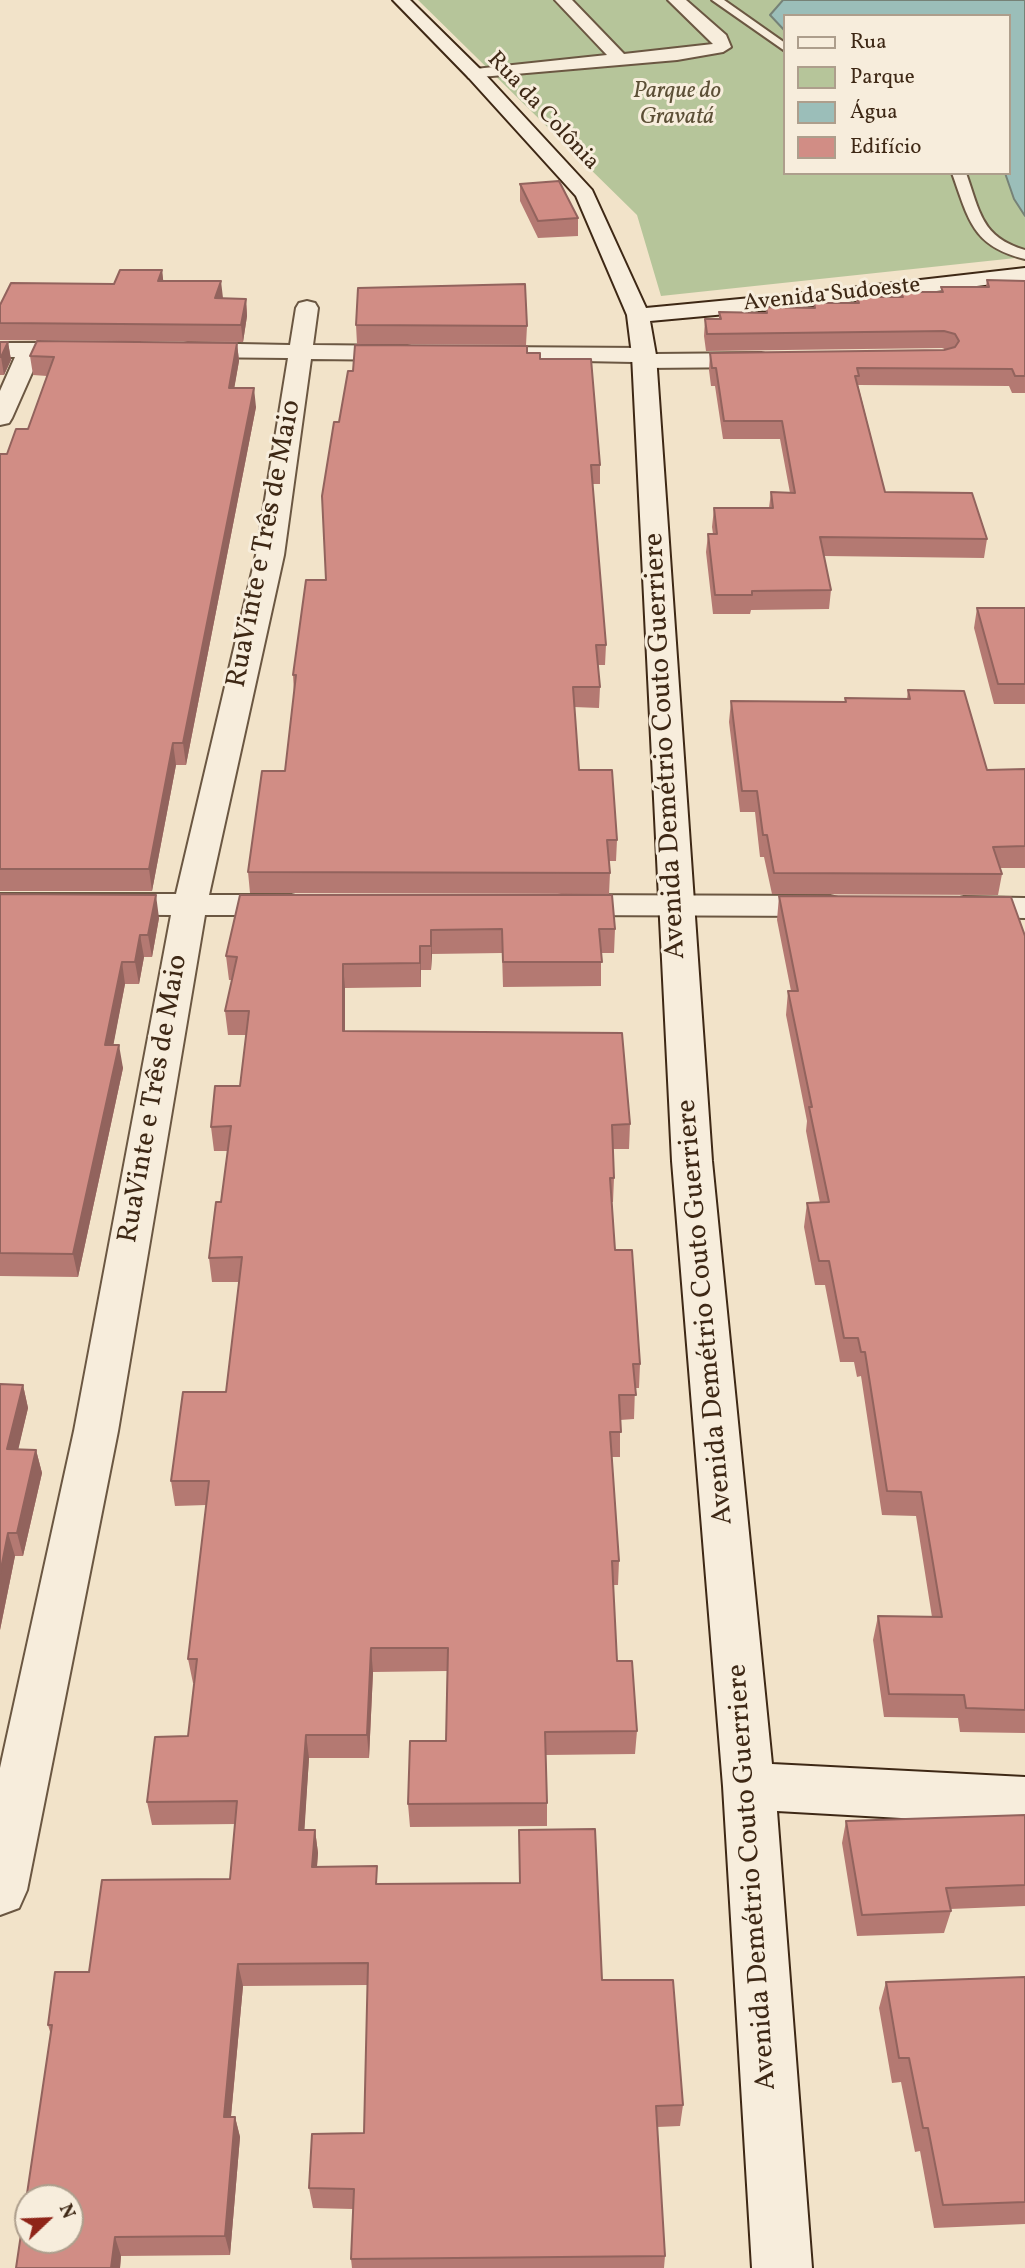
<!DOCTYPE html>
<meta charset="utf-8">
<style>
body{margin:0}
#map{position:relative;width:1025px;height:2268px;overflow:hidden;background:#f2e3c9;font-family:Vollkorn,serif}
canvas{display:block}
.legend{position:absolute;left:783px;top:14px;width:228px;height:161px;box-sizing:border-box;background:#f7eddc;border:2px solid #ad9e8c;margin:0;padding:9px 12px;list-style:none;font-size:21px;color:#3e2815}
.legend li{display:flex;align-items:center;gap:14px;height:35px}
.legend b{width:35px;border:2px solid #ad9e8c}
.north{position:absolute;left:14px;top:2184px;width:70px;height:70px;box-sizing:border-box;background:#f7eddc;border:2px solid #ad9e8c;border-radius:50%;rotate:67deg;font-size:19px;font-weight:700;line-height:28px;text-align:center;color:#3e2815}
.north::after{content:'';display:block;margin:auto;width:24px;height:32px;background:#8f2418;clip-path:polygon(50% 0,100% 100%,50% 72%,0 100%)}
</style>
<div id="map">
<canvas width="1025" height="2268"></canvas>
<ul class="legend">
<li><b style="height:9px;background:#f7eddc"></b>Rua</li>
<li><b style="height:19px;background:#b6c59a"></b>Parque</li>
<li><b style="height:19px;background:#9bbeb9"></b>Água</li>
<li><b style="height:19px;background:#d18d85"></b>Edifício</li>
</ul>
<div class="north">N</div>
</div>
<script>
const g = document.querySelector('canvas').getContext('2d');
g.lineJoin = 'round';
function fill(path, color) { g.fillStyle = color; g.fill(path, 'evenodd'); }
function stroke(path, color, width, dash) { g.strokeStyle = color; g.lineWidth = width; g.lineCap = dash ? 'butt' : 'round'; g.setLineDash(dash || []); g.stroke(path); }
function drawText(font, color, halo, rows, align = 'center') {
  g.font = font + ' Vollkorn,serif'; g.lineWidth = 6; g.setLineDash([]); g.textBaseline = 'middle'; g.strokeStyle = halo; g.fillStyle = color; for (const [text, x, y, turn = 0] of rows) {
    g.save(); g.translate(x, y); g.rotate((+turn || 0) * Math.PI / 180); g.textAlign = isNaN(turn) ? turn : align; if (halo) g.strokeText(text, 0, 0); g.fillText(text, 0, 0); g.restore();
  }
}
fill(new Path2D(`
 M 418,0 L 1025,0 L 1025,257 L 661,296 L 637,215 ZM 785,16 L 1009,16 L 1009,173 L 785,173 Z`), '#b6c59a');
const water = new Path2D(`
 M 783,0 L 1025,0 L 1025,216 L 1014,199 L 1005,173 L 1009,173 L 1009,16 L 785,16 L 785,31 L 770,15 Z`);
fill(water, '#9bbeb9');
stroke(water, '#768277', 2);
const lane = new Path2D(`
 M 712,0 L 724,0 L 785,43 L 785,51 Z
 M 952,173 L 966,173 C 980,212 981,237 1025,250 L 1025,259 C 972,246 969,220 952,173 Z`);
const street = new Path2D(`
 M 555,0 L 572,0 L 624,54 L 713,44 L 668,0 L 686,0 L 726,35 L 731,47 L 723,52 L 677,60 L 469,78 L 466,74 L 469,70 L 475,69 L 607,55 Z
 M 307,301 L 315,303 L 318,308 L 313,345 L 407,346 L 415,348 L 419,353 L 415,358 L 407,360 L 311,359 L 284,555 L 209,895 L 291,895 L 303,898 L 308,905 L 303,912 L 291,915 L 205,915 L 118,1431 L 27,1890 L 19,1908 L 0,1915 L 0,1768 L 74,1431 L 171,915 L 0,914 L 0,894 L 176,894 L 256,555 L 288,358 L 188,357 L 180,355 L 177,350 L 180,345 L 188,343 L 290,345 L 296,308 L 299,303 Z
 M 0,343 L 85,343 L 93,345 L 96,350 L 93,355 L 39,357 L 12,418 L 9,423 L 0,425 L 0,391 L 15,357 L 0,357 Z
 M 489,347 L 644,348 L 652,350 L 655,354 L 761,353 L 769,355 L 773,360 L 769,365 L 761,367 L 644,368 L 636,366 L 633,362 L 481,359 L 477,354 L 481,349 Z
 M 562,895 L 830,896 L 842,899 L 847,906 L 842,913 L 830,916 L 562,915 L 550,912 L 545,905 L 550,898 Z
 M 964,897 L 1025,898 L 1025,918 L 964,917 L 952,914 L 947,907 L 952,900 Z`);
const secondary = new Path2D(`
 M 393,0 L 410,0 L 481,70 L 592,190 L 646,308 L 824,291 L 1025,268 L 1025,280 L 824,305 L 650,321 L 656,355 L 712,1161 L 772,1764 L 1025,1777 L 1025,1825 L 777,1811 L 812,2268 L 752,2268 L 723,1786 L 672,1161 L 632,355 L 627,315 L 576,196 L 469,78 Z`);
stroke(lane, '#6b5742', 4);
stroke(street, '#6b5742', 4);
stroke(secondary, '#3e2815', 4);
fill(lane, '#f7eddc');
fill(street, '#f7eddc');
fill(secondary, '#f7eddc');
fill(new Path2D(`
 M 520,184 L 578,218 L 578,236 L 538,238 L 520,201 Z
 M 162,270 L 163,281 L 223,299 L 246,299 L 247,316 L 243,342 L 0,340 L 0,305 L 114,284 Z
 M 987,280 L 1025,281 L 1025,393 L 1012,393 L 1009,386 L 858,385 L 885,492 L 987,539 L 984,558 L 824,556 L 831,590 L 829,609 L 751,610 L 750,614 L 713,614 L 706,552 L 708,534 L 713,534 L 712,527 L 714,508 L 769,508 L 771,492 L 790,493 L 780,439 L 723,439 L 715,386 L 711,386 L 709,370 L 710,353 L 947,350 L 942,348 L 706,351 L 704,336 L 705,319 L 719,319 L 719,312 L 766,313 L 766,307 L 814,308 L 814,303 L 856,303 L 857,297 L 900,297 L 900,292 L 941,292 L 941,287 L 986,287 Z
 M 356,325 L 527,326 L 526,345 L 357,344 Z
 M 0,342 L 8,342 L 11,360 L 4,375 L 0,375 Z
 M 237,343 L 239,361 L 234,388 L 256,407 L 186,765 L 176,765 L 152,891 L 0,891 L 0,454 L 7,454 L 28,429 L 47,376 L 33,375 L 30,356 Z
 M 527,353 L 540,359 L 600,465 L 600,484 L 592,484 L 606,645 L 605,665 L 598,665 L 600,687 L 599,708 L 574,707 L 579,770 L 617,840 L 616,861 L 609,861 L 610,873 L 609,894 L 250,893 L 248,872 L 285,771 L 294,693 L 293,675 L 326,580 L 339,422 Z
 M 977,608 L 1025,608 L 1025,704 L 994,704 L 974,628 Z
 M 908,690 L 987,770 L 1025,769 L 1025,868 L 1000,868 L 1002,874 L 998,895 L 772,894 L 764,857 L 760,857 L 755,812 L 740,812 L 729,722 L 731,701 L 845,702 L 845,698 L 907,699 Z
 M 0,894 L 159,918 L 152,957 L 144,957 L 139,984 L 125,984 L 113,1045 L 123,1068 L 78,1277 L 0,1276 Z
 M 240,895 L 615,929 L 614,953 L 601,953 L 601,986 L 503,987 L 502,953 L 432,954 L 431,970 L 421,970 L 421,987 L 345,988 L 345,1031 L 630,1124 L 629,1149 L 613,1149 L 614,1178 L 613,1202 L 612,1202 L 615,1250 L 640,1364 L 639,1388 L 635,1388 L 634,1419 L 620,1420 L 620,1457 L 612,1457 L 619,1561 L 618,1585 L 613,1585 L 617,1661 L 637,1731 L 635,1754 L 546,1755 L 547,1803 L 547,1826 L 410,1827 L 408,1804 L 446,1741 L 447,1671 L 373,1672 L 369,1758 L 309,1758 L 304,1830 L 315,1830 L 318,1853 L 317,1867 L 378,1884 L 602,1980 L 683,2105 L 680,2126 L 657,2127 L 665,2256 L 664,2268 L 352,2268 L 351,2259 L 353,2209 L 313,2208 L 309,2188 L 364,2133 L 368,1985 L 243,1986 L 231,2117 L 235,2117 L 240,2137 L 230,2255 L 121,2256 L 120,2268 L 48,2025 L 89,1972 L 230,1879 L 235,1824 L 152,1825 L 147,1802 L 188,1736 L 194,1683 L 193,1683 L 188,1659 L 206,1505 L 175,1506 L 171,1481 L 226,1392 L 239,1282 L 212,1282 L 209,1258 L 221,1202 L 228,1151 L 214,1151 L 211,1127 L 240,1086 L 246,1035 L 228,1035 L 225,1011 L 232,980 L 229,980 L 226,956 Z
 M 779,896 L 1025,936 L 1025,1733 L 960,1732 L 958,1718 L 884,1717 L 873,1640 L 878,1616 L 932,1617 L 916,1516 L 882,1515 L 861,1376 L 857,1377 L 854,1362 L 840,1362 L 825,1285 L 815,1285 L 804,1227 L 807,1203 L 820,1203 L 806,1131 L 807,1121 L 786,1015 L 788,991 L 791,991 L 777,920 Z
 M 0,1384 L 23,1385 L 28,1408 L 18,1449 L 36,1450 L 42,1473 L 23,1556 L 15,1556 L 0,1630 Z
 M 1025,1815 L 1025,1906 L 950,1909 L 951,1911 L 944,1933 L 857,1936 L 842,1843 L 846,1821 Z
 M 1025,1977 L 1025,2224 L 934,2228 L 920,2151 L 915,2152 L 901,2082 L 892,2083 L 879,2008 L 886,1982 Z`), '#b47972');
fill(new Path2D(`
 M 162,270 L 164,287 L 158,281 Z
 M 221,281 L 223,298 L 215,298 Z
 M 246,299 L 247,316 L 243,342 L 241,325 Z
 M 8,342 L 11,360 L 4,375 L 1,357 Z
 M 237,343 L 239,361 L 231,407 L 229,388 Z
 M 254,388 L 256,407 L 186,765 L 183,743 Z
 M 173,743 L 176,765 L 152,891 L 149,869 Z
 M 156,895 L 159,918 L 152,957 L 148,935 Z
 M 431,930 L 432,954 L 431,970 Z
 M 140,935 L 144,957 L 139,984 L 135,962 Z
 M 420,946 L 421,970 L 421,987 L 420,963 Z
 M 122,962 L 125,984 L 109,1068 L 105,1045 Z
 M 343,964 L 345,988 L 345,1055 L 343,1031 Z
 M 119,1045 L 123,1068 L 78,1277 L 73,1254 Z
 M 23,1385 L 28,1408 L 13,1472 L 7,1449 Z
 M 36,1450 L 42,1473 L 23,1556 L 17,1533 Z
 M 8,1533 L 15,1556 L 0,1630 L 0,1574 Z
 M 371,1648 L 373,1672 L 369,1758 L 367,1735 Z
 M 306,1735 L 309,1758 L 303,1853 L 299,1830 Z
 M 315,1830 L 318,1853 L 315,1890 L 312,1867 Z
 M 238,1964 L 243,1986 L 229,2137 L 224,2117 Z
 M 235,2117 L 240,2137 L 230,2255 L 225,2236 Z
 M 115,2237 L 121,2256 L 120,2268 L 111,2268 Z`), '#92635d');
const building = new Path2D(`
 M 559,181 L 578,218 L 538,221 L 520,184 Z
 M 120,270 L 162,270 L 158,281 L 221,281 L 215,298 L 246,299 L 241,325 L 0,323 L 0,305 L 11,283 L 114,284 Z
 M 987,280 L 1025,281 L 1025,376 L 1015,376 L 1012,369 L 857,368 L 859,376 L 855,376 L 885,492 L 972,493 L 987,539 L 820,537 L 831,590 L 752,591 L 752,595 L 715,595 L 708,534 L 717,534 L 714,508 L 773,508 L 771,492 L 795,493 L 782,421 L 724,421 L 716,368 L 712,368 L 710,353 L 944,350 L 955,347 L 959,341 L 955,334 L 944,331 L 707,334 L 705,319 L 721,319 L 719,312 L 767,313 L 766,307 L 815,308 L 814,303 L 859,303 L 857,297 L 903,297 L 900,292 L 943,292 L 941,287 L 989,287 Z
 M 525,284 L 527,326 L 356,325 L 358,288 Z
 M 37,341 L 237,343 L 229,388 L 254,388 L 183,743 L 173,743 L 149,869 L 0,869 L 0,454 L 7,454 L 16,429 L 28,429 L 54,357 L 30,356 Z
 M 0,342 L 8,342 L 1,357 L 0,357 Z
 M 355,345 L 527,346 L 527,353 L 540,353 L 540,359 L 591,359 L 600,465 L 591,465 L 606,645 L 596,645 L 600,687 L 573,687 L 579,770 L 612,770 L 617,840 L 607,840 L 610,873 L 248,872 L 262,771 L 285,771 L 296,675 L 293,675 L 306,580 L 326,580 L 322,496 L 334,422 L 339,422 L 348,371 L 353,371 Z
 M 977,608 L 1025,608 L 1025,684 L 998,684 Z
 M 908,690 L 964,691 L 987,770 L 1025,769 L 1025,846 L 993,847 L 1002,874 L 774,873 L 767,835 L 763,835 L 757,791 L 742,791 L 731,701 L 846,702 L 845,698 L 910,699 Z
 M 0,894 L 156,895 L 148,935 L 140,935 L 135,962 L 122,962 L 105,1045 L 119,1045 L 73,1254 L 0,1253 Z
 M 240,895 L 612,895 L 615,929 L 599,929 L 602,962 L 503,962 L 502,929 L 431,930 L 431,946 L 420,946 L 420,963 L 343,964 L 343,1031 L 622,1033 L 630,1124 L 612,1125 L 614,1178 L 610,1178 L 615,1250 L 632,1250 L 640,1364 L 633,1364 L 636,1395 L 619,1395 L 621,1432 L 610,1432 L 619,1561 L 612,1561 L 617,1661 L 632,1661 L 637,1731 L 545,1732 L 547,1803 L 408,1804 L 410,1741 L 446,1741 L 448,1648 L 371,1648 L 367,1735 L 306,1735 L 299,1830 L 315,1830 L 312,1867 L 377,1866 L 376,1884 L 520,1883 L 519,1830 L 595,1829 L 602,1980 L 673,1980 L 683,2105 L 656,2106 L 665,2256 L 351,2259 L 354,2189 L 309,2188 L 312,2134 L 364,2133 L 368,1963 L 238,1964 L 224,2117 L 235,2117 L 225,2236 L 115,2237 L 111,2268 L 16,2268 L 52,2025 L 48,2025 L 55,1972 L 89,1972 L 102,1880 L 230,1879 L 237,1801 L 147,1802 L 155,1737 L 188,1736 L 197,1659 L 188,1659 L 209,1481 L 171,1481 L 183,1392 L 226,1392 L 242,1257 L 209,1258 L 216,1202 L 221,1202 L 231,1126 L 211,1127 L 215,1086 L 240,1086 L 249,1011 L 225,1011 L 237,957 L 226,956 ZM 28,2198 L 70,2198 L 70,2240 L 28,2240 Z
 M 779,896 L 1011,897 L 1025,936 L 1025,1710 L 966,1708 L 964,1695 L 889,1694 L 878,1616 L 942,1617 L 921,1492 L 887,1491 L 865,1352 L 861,1352 L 858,1338 L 844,1338 L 829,1261 L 819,1261 L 807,1203 L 829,1202 L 809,1107 L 812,1107 L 788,991 L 798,991 Z
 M 0,1384 L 23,1385 L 7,1449 L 36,1450 L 17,1533 L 8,1533 L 0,1574 Z
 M 1025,1815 L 1025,1885 L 946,1888 L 951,1911 L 862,1915 L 846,1821 Z
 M 1025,1977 L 1025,2202 L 943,2205 L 928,2128 L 923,2128 L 909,2058 L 899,2058 L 886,1982 Z`);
fill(building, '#d18d85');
stroke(building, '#92635d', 2);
drawText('italic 23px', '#5c4f36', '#f7eddc', [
 ["Parque do",677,93],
 ["Gravatá",677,119]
]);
drawText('23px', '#3e2815', '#f7eddc', [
 ["Rua da Colônia",542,112,47],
 ["Avenida Sudoeste",832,296,-6]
]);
drawText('28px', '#3e2815', '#f7eddc', [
 ["RuaVinte e Três de Maio",266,544,-79],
 ["Avenida Demétrio Couto Guerriere",667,746,-93],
 ["RuaVinte e Três de Maio",155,1099,-80],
 ["Avenida Demétrio Couto Guerriere",707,1312,-95],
 ["Avenida Demétrio Couto Guerriere",754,1877,-94]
]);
</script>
